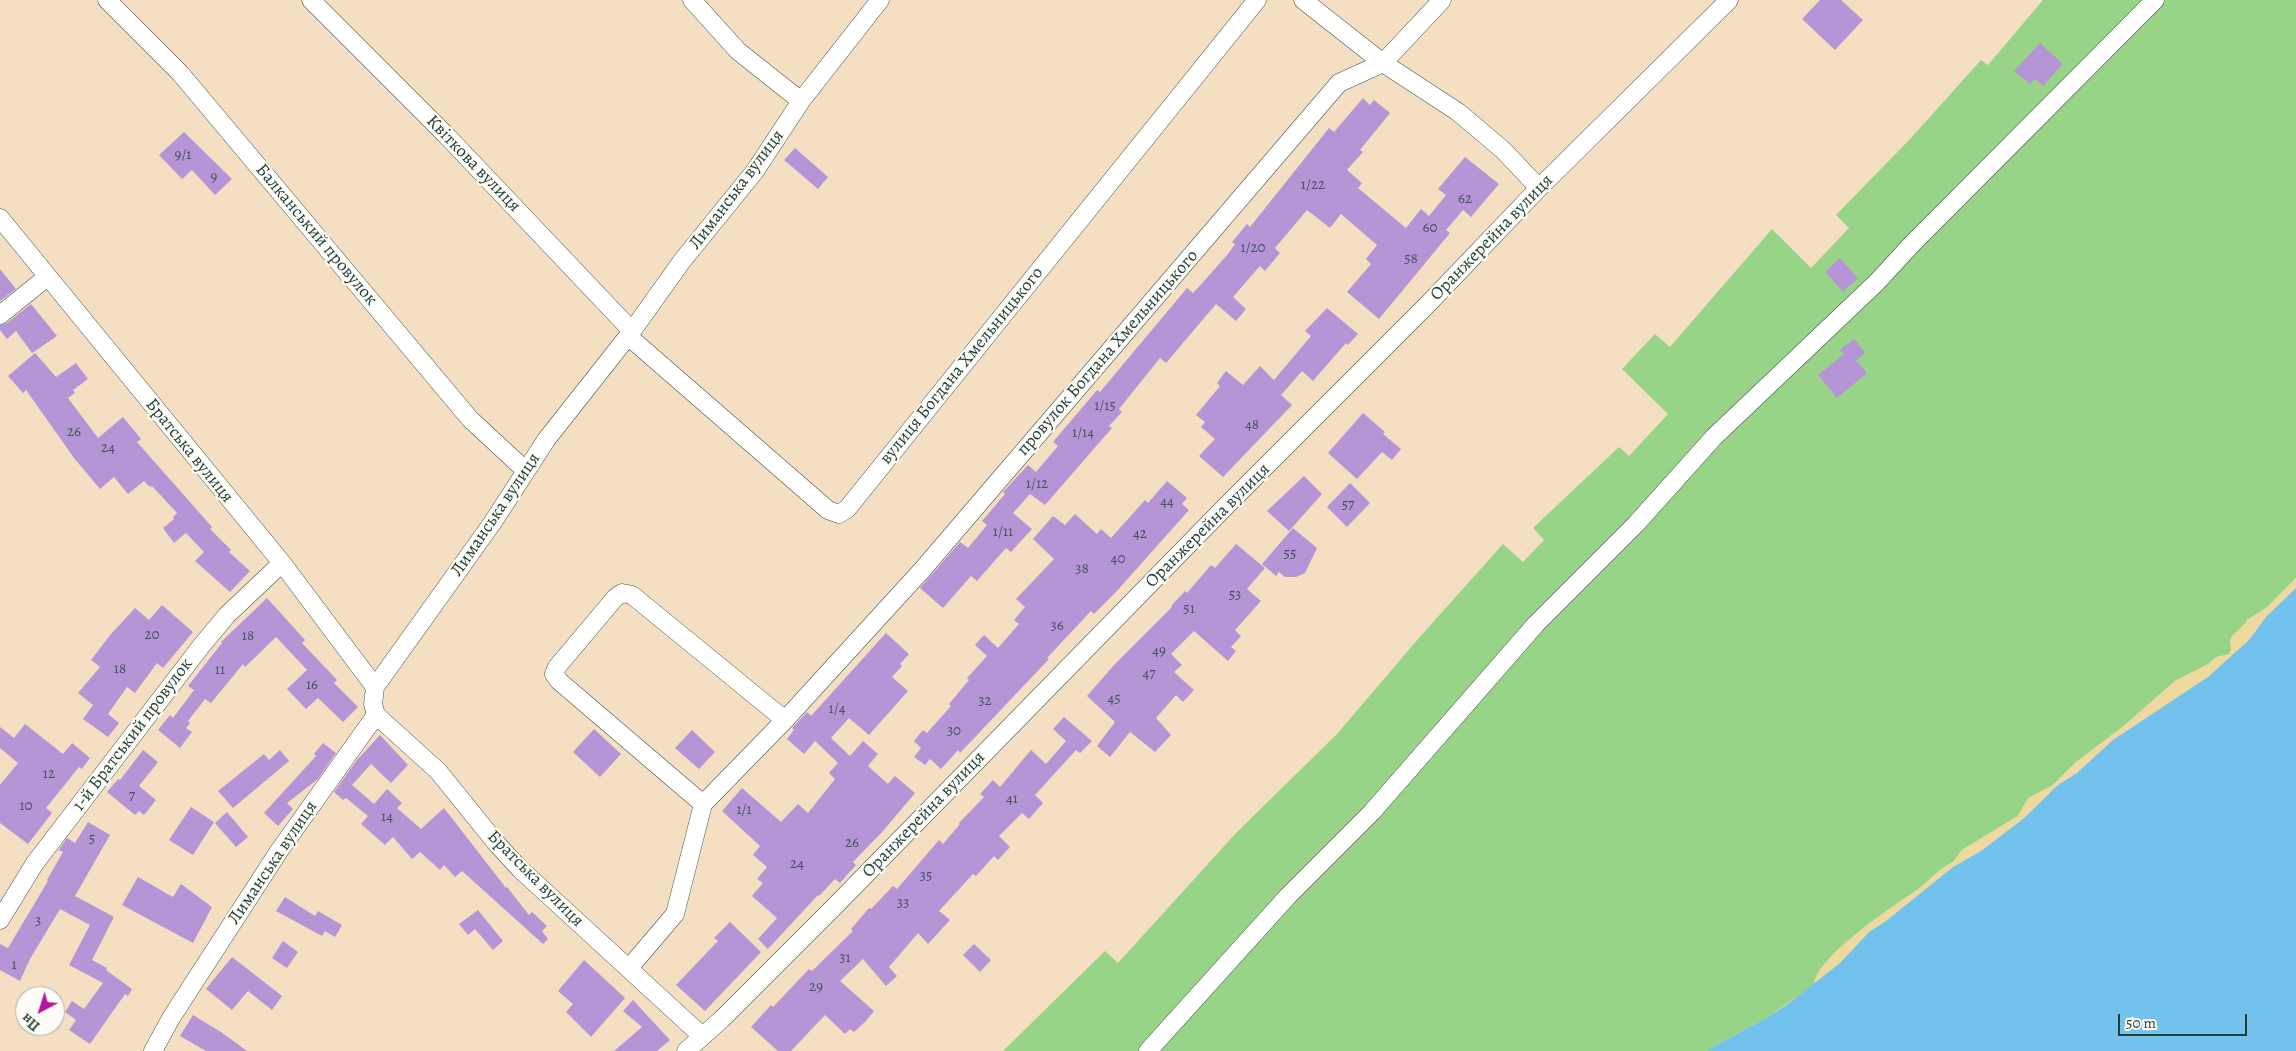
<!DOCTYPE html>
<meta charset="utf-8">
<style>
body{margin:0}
#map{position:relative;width:2296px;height:1051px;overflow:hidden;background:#f4dfc2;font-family:Alegreya,serif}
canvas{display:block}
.north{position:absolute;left:15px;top:986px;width:50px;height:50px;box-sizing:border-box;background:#fdfcf7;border:1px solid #a4b0a9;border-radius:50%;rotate:220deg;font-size:14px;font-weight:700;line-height:20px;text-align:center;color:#1f3d34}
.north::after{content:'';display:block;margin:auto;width:18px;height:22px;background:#b5179e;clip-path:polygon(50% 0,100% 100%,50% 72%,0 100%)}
.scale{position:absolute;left:2118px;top:1014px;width:129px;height:22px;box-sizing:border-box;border:2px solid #1f3d34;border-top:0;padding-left:6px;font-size:15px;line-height:18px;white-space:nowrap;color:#1f3d34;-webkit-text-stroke:4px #fdfcf7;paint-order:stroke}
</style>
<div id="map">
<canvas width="2296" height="1051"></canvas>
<div class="north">Пн</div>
<div class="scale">50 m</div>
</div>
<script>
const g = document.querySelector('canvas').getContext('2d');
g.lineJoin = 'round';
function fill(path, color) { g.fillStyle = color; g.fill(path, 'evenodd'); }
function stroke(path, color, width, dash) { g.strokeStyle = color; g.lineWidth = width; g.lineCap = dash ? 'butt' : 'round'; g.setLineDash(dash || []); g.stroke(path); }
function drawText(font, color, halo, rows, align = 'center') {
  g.font = font + ' Alegreya,serif'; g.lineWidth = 4.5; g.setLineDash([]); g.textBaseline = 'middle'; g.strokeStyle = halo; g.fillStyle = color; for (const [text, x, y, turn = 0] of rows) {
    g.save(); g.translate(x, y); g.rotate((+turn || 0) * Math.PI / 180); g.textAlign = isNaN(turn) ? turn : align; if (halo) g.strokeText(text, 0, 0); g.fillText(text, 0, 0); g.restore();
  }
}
fill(new Path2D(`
 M 2043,0 L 2296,0 L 2296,578 L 2267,608 L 2247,620 L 2229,654 L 2175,681 L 2125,725 L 2075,763 L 2053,785 L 2038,794 L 2018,816 L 1962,850 L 1953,862 C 1939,869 1929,881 1917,890 C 1892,907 1817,956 1814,985 L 1768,1017 L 1706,1051 L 1003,1051 L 1105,951 L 1118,963 L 1236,833 L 1337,734 L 1418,639 L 1503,544 L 1523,562 L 1544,540 L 1533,528 L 1619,447 L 1629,456 L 1668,414 L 1622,369 L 1655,334 L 1670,347 L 1772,229 L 1811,268 L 1849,228 L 1836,215 L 1911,138 L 1981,60 L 1988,65 Z`), '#98d488');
fill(new Path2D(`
 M 2296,578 L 2296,588 L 2256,629 L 2249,640 L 2237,652 L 2208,677 L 2154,714 L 2146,717 L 2077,773 L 2058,785 L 2023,819 L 1981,851 L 1953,867 L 1886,921 L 1869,932 L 1840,963 L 1814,984 C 1817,956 1893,907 1917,890 C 1929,881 1939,869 1953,862 L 1962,850 L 2018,816 L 2028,798 L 2053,785 L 2075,763 L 2125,725 L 2175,681 L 2208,664 L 2216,657 L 2229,654 L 2231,651 L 2230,641 L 2232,636 L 2252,617 L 2267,607 Z`), '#eeda9e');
fill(new Path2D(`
 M 2296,588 L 2296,1051 L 1706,1051 L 1768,1017 L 1788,1004 L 1840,963 L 1869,932 L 1886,921 L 1953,867 L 1981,851 L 2023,819 L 2058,785 L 2077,773 L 2113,740 L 2208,677 L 2249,640 L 2266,617 Z`), '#72c2ed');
fill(new Path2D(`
 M 1820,0 L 1841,0 L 1863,20 L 1835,50 L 1802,19 Z
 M 2040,43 L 2063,64 L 2043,86 L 2035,79 L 2030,84 L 2014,71 Z
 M 1363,98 L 1370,105 L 1374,100 L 1390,113 L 1360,150 L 1363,152 L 1347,170 L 1362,183 L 1358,188 L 1406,228 L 1421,209 L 1429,216 L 1446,195 L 1438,189 L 1465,157 L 1499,184 L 1471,217 L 1463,210 L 1446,230 L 1450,233 L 1379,319 L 1347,292 L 1371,264 L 1366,259 L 1377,245 L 1341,214 L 1330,228 L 1307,210 L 1275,248 L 1280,253 L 1265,271 L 1260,266 L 1233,297 L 1246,309 L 1236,321 L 1216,304 L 1166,363 L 1160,358 L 1119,409 L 1122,412 L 1109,426 L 1112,428 L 1045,505 L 1030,494 L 1013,513 L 1032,529 L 1011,552 L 1006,548 L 977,581 L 971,576 L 943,608 L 920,588 L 960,542 L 968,548 L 987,525 L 982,521 L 1005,494 L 1003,492 L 1028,465 L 1036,472 L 1058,446 L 1053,442 L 1097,390 L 1100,392 L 1187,288 L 1193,293 L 1197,289 L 1228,254 L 1235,244 L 1232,242 L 1247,224 L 1250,227 L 1329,128 L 1334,132 Z
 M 184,132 L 232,179 L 215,195 L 192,170 L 182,179 L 159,155 Z
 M 795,148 L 828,177 L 818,189 L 784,160 Z
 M 1840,258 L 1858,278 L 1843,292 L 1825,272 Z
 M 0,269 L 16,289 L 0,301 Z
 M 31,304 L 57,336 L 32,353 L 16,331 L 7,339 L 0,330 L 0,325 L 7,323 Z
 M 1327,308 L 1358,334 L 1348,345 L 1346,343 L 1313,381 L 1302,371 L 1281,395 L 1292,405 L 1223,477 L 1199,456 L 1215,439 L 1201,427 L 1205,422 L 1196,415 L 1220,386 L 1217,383 L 1226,371 L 1243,385 L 1260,366 L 1274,380 L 1311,336 L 1305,331 Z
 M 1854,339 L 1865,353 L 1856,360 L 1867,373 L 1837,398 L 1818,375 L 1844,354 L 1840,350 Z
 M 35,353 L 56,377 L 76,363 L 88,379 L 73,390 L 75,393 L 68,398 L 98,438 L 123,417 L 141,439 L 137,442 L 212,527 L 210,529 L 231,550 L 229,552 L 250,571 L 230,592 L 195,561 L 204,552 L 186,533 L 174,543 L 163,528 L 174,519 L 173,517 L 177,513 L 152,486 L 150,487 L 144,481 L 128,494 L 114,477 L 100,489 L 74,458 L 26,390 L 23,393 L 8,376 Z
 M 1363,413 L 1385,432 L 1383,434 L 1401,449 L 1392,460 L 1382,452 L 1357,479 L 1328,453 Z
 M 1304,476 L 1322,494 L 1289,531 L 1267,511 Z
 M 1167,481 L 1187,498 L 1182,504 L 1189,510 L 1116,592 L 1094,614 L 1091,611 L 1047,658 L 1049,659 L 960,753 L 958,750 L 941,769 L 930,759 L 925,765 L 914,757 L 921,748 L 914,741 L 923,730 L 927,733 L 951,706 L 949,704 L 969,680 L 967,678 L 987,656 L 975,645 L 984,635 L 998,648 L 1019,624 L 1014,620 L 1025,607 L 1016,599 L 1054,559 L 1033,539 L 1053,516 L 1065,525 L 1075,514 L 1097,534 L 1101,529 L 1111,538 L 1145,500 L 1148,503 Z
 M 1350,483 L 1370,503 L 1347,527 L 1327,507 Z
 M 1293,528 L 1317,548 L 1305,573 L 1296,577 L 1285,577 L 1279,572 L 1276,576 L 1262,564 Z
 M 1236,544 L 1265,568 L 1247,589 L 1261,601 L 1235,630 L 1241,636 L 1231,647 L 1236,651 L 1228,661 L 1194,631 L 1171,654 L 1182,665 L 1174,672 L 1194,690 L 1183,702 L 1176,695 L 1156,718 L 1171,735 L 1155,752 L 1130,732 L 1110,757 L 1097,746 L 1115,722 L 1087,696 L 1115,664 L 1172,607 L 1171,606 L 1185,591 L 1187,593 L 1211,565 L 1215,568 Z
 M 267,598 L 305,640 L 302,643 L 337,680 L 334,683 L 358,707 L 343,722 L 318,698 L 306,709 L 287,689 L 307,670 L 276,637 L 245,667 L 243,664 L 211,703 L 205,699 L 188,721 L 190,723 L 186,728 L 192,732 L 180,748 L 158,730 L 170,715 L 173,718 L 194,690 L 188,686 L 222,643 L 221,642 Z
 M 162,605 L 193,632 L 163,668 L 157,663 L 135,693 L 127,687 L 108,714 L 119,723 L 108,737 L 83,719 L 93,705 L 78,693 L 100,667 L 91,660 L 111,634 L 135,608 L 149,620 Z
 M 886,633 L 909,654 L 900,664 L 902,666 L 892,677 L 908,691 L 869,735 L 849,718 L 831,738 L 850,756 L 863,741 L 878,754 L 868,766 L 888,784 L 895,776 L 915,793 L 883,831 L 853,862 L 856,865 L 840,883 L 835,879 L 819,896 L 818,895 L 768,949 L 758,939 L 777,918 L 752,896 L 763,883 L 757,879 L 767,867 L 753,855 L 760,846 L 722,811 L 742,788 L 781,822 L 798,804 L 808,813 L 835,779 L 829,773 L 838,763 L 815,741 L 804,754 L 787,739 L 794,730 L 792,728 L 807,712 L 811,716 Z
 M 1064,717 L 1092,741 L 1080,753 L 1076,750 L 1035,795 L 1043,803 L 1029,819 L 1022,813 L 999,836 L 1010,847 L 998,860 L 994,856 L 976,876 L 973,874 L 939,911 L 950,920 L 928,944 L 918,933 L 889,967 L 897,976 L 886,986 L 863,959 L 840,981 L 874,1011 L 865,1022 L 854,1032 L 850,1029 L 845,1034 L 825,1015 L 791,1051 L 778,1051 L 751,1027 L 771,1005 L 773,1007 L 809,969 L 812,971 L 853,931 L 851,929 L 869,908 L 871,909 L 893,886 L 897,889 L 939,840 L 943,844 L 960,824 L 959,823 L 984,797 L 980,794 L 993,780 L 1000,787 L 1031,750 L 1046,764 L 1066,741 L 1053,729 Z
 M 25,724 L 63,754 L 72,743 L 90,758 L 82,769 L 79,767 L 46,808 L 52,813 L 28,844 L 0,823 L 0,785 L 18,763 L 0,748 L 0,727 L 14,738 Z
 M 594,729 L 621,754 L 600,777 L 573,752 Z
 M 692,730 L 715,752 L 699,769 L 675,748 Z
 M 380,735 L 408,765 L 391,783 L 371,764 L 352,785 L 374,804 L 387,789 L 402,803 L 397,808 L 421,829 L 444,808 L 506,888 L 507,887 L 529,915 L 532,912 L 547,926 L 542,931 L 548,939 L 543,944 L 462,871 L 455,877 L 444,865 L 440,870 L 420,852 L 412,859 L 393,837 L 385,845 L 361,824 L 368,816 L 346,798 L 343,800 L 334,792 L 357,760 Z
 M 323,743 L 336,753 L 318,779 L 287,803 L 293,809 L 278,826 L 264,813 L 316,756 L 314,754 Z
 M 143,750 L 158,762 L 139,786 L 156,800 L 144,815 L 139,811 L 135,815 L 107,792 L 118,779 L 120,780 Z
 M 280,750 L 289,761 L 233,808 L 218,791 L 264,754 L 269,760 Z
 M 191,807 L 214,822 L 193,855 L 169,840 Z
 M 227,812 L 248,837 L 236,847 L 215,823 Z
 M 88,822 L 110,835 L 75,896 L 114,917 L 92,960 L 107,968 L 106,970 L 132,989 L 128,996 L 125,994 L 90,1044 L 69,1030 L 76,1020 L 65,1012 L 72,1001 L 84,1009 L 103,983 L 69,965 L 90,925 L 60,909 L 30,959 L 20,981 L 0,970 L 0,944 L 8,948 L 48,881 L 47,880 L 63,852 L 59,850 L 60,848 L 67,838 L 75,843 Z
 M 138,877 L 173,897 L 181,884 L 212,907 L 193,943 L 122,905 Z
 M 285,897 L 315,916 L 318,911 L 342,925 L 335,937 L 325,931 L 322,936 L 276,911 Z
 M 478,910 L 503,941 L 493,950 L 475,929 L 468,935 L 459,924 Z
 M 730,922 L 761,952 L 705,1011 L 676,985 L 718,941 L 714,938 Z
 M 283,941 L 298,952 L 287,968 L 272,958 Z
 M 974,944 L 991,960 L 980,972 L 963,955 Z
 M 232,957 L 282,996 L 272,1010 L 248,991 L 232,1010 L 206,989 Z
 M 584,960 L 625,998 L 591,1037 L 566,1012 L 573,1004 L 558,991 Z
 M 633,1000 L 670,1040 L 657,1051 L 614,1051 L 642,1027 L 623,1011 Z
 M 193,1015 L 221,1032 L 247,1051 L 206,1051 L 180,1036 Z`), '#b695d6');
const minor = new Path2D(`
 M 107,0 L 180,73 L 470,419 L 525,470
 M 311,0 L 446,135 L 632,331
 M 692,0 L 738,51 L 801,101
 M 1303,0 L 1383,63 L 1458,112 L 1503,150 L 1539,188
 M 0,218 L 282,563 L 375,687
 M 0,315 L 47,277
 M 628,336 L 828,510 L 839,514 L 847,509 L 1257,0
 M 376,715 L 438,771 L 497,844 L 520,869 L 702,1036
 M 703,804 L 559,681 L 554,674 L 557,667 L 615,598 L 622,593 L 632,595 L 785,720
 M 0,920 L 35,863 L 202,645 L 227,615 L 282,563
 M 629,968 L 675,914 L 703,804 L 785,720 L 922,570 L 1339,83 L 1383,63 L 1442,0
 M 153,1051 L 171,1018 L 279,851 L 376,715 L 373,704 L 375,687 L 493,522 L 546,440 L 632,331 L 682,261 L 755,171 L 801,101 L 880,0
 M 686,1051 L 722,1019 L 835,906 L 1227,505 L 1428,304 L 1539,188 L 1729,0
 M 1148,1051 L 1288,896 L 1372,812 L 1536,624 L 1636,524 L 1714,437 L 1877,282 L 1912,244 L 2155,0`);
stroke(minor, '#3f5549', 19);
stroke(minor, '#fff', 18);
drawText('15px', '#45535c', null, [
 ["9/1",183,155],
 ["9",214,177],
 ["1/22",1313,185],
 ["62",1465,199],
 ["60",1430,228],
 ["1/20",1253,248],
 ["58",1411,259],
 ["1/15",1105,406],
 ["48",1252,425],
 ["26",74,432],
 ["1/14",1083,433],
 ["24",108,448],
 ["1/12",1037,484],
 ["44",1167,502],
 ["57",1348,505],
 ["1/11",1003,532],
 ["42",1140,534],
 ["55",1290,554],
 ["40",1118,559],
 ["38",1082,569],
 ["53",1235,595],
 ["51",1189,609],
 ["36",1057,626],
 ["20",152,635],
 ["18",248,636],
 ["49",1159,651],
 ["18",120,669],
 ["11",220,670],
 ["47",1149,674],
 ["16",312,685],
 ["45",1114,699],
 ["32",985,701],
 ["1/4",837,709],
 ["30",954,731],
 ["12",49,774],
 ["7",132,796],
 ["41",1012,799],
 ["10",26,806],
 ["1/1",744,810],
 ["14",387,817],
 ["5",92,839],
 ["26",852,843],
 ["24",797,864],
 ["35",926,876],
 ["33",903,903],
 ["3",38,921],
 ["31",845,958],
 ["1",14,965],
 ["29",816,987]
]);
drawText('18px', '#1f3d34', '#fdfcf7', [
 ["Квіткова вулиця",473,164,46],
 ["Лиманська вулиця",737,190,-53],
 ["Балканський провулок",316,235,50],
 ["Оранжерейна вулиця",1492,238,-46],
 ["провулок Богдана Хмельницького",1108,353,-49],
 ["вулиця Богдана Хмельницького",962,366,-51],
 ["Братська вулиця",189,451,51],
 ["Лиманська вулиця",496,515,-56],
 ["Оранжерейна вулиця",1208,526,-45],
 ["1-й Братський провулок",133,735,-53],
 ["Оранжерейна вулиця",924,815,-46],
 ["Лиманська вулиця",273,863,-56],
 ["Братська вулиця",535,879,45]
]);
</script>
